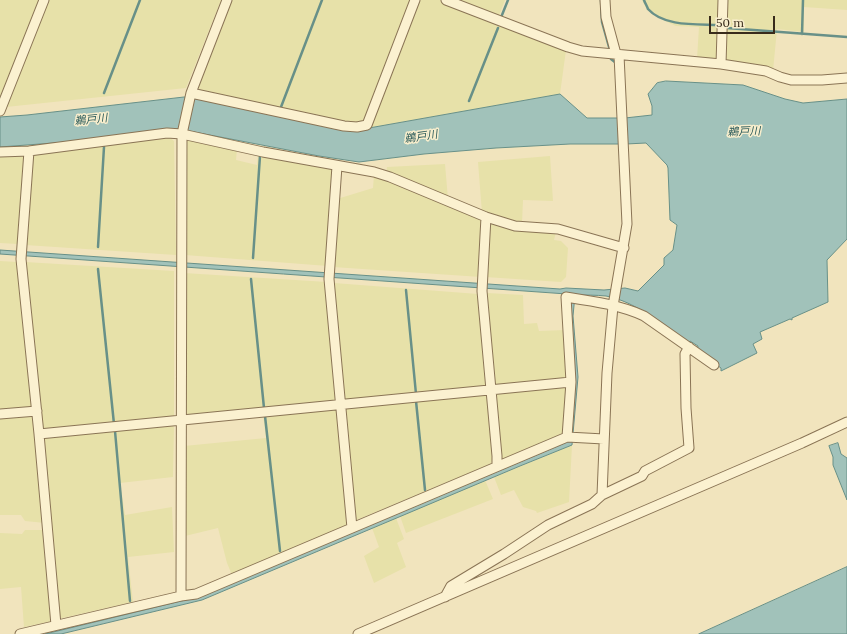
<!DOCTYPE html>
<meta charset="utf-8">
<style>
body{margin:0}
#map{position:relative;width:847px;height:634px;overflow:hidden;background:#f1e4bd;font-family:Lora,serif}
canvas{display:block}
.scale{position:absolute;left:709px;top:16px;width:66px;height:18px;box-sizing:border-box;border:2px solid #382b1b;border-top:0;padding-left:5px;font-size:12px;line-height:14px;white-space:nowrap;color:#382b1b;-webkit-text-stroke:3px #f8eecd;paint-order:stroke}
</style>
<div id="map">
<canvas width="847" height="634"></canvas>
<div class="scale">50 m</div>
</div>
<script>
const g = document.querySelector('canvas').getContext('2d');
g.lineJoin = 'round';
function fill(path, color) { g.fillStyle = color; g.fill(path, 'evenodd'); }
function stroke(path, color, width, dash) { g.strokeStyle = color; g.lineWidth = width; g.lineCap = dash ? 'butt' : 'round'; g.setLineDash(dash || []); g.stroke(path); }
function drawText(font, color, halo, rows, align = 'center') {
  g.font = font + ' Lora,"Noto Sans JP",serif'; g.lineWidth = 3; g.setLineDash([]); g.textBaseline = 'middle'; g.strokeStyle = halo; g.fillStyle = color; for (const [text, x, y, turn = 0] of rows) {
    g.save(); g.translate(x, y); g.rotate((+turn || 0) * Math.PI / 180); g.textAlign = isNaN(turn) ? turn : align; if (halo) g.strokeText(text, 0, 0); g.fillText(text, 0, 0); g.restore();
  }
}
fill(new Path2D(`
 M 0,0 L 41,0 L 0,104 Z
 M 48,0 L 221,0 L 186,88 L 6,107 Z
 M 232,0 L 412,0 L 364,122 L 357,125 L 202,92 L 198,88 Z
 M 418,0 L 440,0 L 566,50 L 560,94 L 369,128 Z
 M 453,0 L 505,0 L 498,18 Z
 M 642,0 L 721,0 L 719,62 L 697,59 L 699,27 L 676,26 L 667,22 L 647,10 Z
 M 726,0 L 847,0 L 847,10 L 804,7 L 804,32 L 777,29 L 773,71 L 724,61 Z
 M 168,136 L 174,141 L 176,255 L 25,245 L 31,156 L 34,153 Z
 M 190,138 L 237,149 L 236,160 L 257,165 L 258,154 L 333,167 L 328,266 L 185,255 L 185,141 Z
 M 0,155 L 21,155 L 24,156 L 18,244 L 0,243 Z
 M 550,156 L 553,201 L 523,200 L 522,223 L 511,222 L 482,213 L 478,162 Z
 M 445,164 L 448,199 L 386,173 L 387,167 Z
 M 374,175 L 481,217 L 483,223 L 481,277 L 333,267 L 337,199 L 373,188 Z
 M 488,222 L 556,232 L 554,240 L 561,241 L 568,248 L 566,277 L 561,282 L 485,277 Z
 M 0,261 L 17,262 L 33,407 L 0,412 Z
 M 25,262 L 174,271 L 174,418 L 43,433 Z
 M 184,273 L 327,282 L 338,403 L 185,415 Z
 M 334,283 L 478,294 L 488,386 L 344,403 L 332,285 Z
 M 487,293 L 523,295 L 524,324 L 537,323 L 539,331 L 565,330 L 569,379 L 495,387 L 484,295 Z
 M 569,385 L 565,428 L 562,434 L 500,460 L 494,395 L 496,392 Z
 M 488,393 L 494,453 L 491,464 L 354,521 L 345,406 Z
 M 337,407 L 350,524 L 232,575 L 227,563 L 218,528 L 185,536 L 184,446 L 266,438 L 263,415 Z
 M 33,413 L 45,523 L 25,521 L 21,515 L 0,515 L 0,418 Z
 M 171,424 L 174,427 L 173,477 L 120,483 L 125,515 L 172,507 L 174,552 L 128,557 L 133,602 L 58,619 L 43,437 Z
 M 572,445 L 569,502 L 537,513 L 536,511 L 523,507 L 514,490 L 501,495 L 494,477 Z
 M 485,480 L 493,499 L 406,533 L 400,516 Z
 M 396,518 L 404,539 L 397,543 L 406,567 L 374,583 L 364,556 L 379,547 L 372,528 Z
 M 25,530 L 45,530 L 53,621 L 24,627 L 21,587 L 0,589 L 0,533 L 22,534 Z`), '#e7e1a9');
const water = new Path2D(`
 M 666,81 L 743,85 L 785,99 L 803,103 L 847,99 L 847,239 L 827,260 L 828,302 L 792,318 L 792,320 L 790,319 L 760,332 L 762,339 L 753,344 L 757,353 L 721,371 L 721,368 L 697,351 L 698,346 L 690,341 L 688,343 L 682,337 L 680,339 C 657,321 636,302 606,296 C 596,295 585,295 575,295 L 573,316 L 578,377 L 572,445 L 520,466 L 202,600 L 61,634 L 45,634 L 202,596 L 567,442 L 569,433 L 567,294 L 0,254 L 0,250 L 560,289 L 566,288 L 604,290 L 625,288 L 638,291 L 664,265 L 664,258 L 673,250 L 677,225 L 670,220 L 668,168 L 667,165 L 646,143 L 626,144 L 570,144 L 496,148 L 424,154 L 359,162 L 319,156 L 189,131 L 179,130 L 80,141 L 0,147 L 0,117 L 27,115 L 184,97 L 196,97 L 369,128 L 560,94 L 587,118 L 625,118 L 652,115 L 652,106 L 648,94 L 657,83 Z
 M 838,443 L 841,454 L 847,458 L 847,500 L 833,465 L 833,457 L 829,446 Z
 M 847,567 L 847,634 L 699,634 Z`);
fill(water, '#a1c2ba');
stroke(water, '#689088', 1);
stroke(new Path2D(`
 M 601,0 L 602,22 L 609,47
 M 644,0 C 645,3 647,6 648,9 C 664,27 697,24 719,25
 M 502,15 L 508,0
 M 727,28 L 847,37
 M 802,34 L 803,0
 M 611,59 L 616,63
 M 104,93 L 140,0
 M 469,101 L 498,28
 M 281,107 L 322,0
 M 98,247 L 104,147
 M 253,258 L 260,156
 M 98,269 L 114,424
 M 251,279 L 264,408
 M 406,290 L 416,394
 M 416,401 L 425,490
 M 265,416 L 280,551
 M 115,431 L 130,601`), '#689088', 2.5);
const minor = new Path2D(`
 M 446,0 L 568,47 L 582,51 L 721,64 L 766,71 L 780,77 L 791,80 L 822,80 L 847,78
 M 605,0 L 606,17 L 616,54
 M 721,64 L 723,0
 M 191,93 L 344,126 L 357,127 L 367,125 L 415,0
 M 0,111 L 44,0
 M 29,151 L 21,259 L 39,434 L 56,625
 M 0,152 L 29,151 L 167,133 L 182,134 L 263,152 L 374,172 L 390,177 L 486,217 L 515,226 L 558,229 L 624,248
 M 337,166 L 329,279 L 352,528
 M 486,217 L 482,291 L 497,456 L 497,466
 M 0,414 L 37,411
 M 39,434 L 571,382
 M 567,437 L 571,382 L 566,297 C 592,301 620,305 644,316 L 714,365
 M 602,495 L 607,373 L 613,306 L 627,224 L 619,55
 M 181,596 L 182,134 L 191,93 L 227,0
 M 445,597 L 451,586 L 504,554 L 548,525 L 592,504 L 602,495 L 642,476 L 645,471 L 689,448 L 686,408 L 685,354 L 689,347
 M 20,634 L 181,596 L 196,594 L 567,437 L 604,439
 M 358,634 L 802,443 L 847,422`);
stroke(minor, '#8a7455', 11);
stroke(minor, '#fbf1d0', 9);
drawText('italic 11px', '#295959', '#f8eecd', [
 ["鵜戸川",91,120,-6],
 ["鵜戸川",744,132,-2],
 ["鵜戸川",421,137,-8]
]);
</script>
